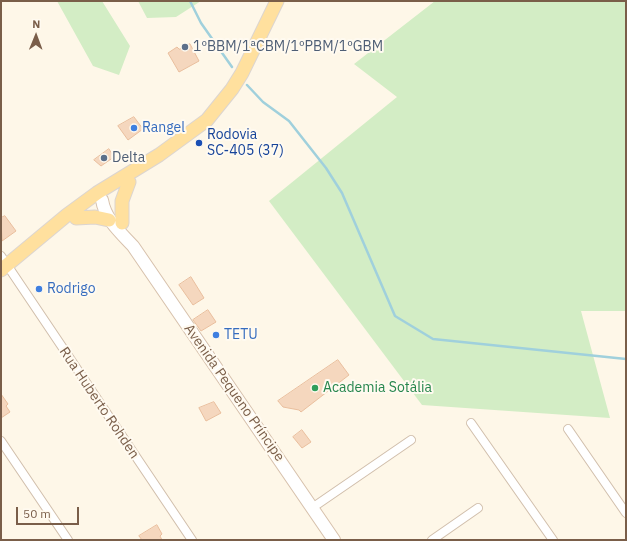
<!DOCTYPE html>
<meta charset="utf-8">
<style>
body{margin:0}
#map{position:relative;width:627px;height:541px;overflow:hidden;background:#fef7e8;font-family:"IBM Plex Sans",sans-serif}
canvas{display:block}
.frame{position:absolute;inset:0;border:2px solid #7a5e49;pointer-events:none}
.north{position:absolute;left:16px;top:16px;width:40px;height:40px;-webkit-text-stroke:3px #fffaf0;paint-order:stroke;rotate:1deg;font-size:11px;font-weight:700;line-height:16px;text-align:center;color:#7a5e49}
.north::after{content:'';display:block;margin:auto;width:14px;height:18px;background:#7a5e49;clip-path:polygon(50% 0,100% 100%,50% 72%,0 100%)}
.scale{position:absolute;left:16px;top:507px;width:63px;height:18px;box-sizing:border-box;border:2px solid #7a5e49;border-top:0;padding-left:5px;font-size:12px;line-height:14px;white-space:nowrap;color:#7a5e49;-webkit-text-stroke:3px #fffaf0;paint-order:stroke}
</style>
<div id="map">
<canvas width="627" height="541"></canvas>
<div class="frame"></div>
<div class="north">N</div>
<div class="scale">50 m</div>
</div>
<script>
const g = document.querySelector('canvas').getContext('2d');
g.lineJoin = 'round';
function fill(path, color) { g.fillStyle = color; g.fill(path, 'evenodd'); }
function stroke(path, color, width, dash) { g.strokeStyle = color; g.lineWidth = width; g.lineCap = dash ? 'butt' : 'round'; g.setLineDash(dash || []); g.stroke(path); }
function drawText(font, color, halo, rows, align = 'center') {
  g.font = font + ' "IBM Plex Sans",sans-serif'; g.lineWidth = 4; g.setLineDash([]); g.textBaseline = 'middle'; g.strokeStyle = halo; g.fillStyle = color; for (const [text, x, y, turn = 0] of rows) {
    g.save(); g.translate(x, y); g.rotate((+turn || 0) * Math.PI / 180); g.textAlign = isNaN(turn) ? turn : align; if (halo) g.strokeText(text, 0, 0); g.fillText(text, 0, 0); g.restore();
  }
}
fill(new Path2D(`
 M 57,1 L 102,1 L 130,46 L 119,75 L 93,66 Z
 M 138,1 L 201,1 L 176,17 L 147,18 Z
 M 435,1 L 626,1 L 626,311 L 581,311 L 610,418 L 422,405 L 269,201 L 397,97 L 354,64 Z`), '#d3edc5');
stroke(new Path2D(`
 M 190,1 L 201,23 L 232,67
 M 247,85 L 263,102 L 289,121 L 326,168 L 342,193 L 395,316 L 433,339 L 626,359`), '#a0d0dc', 2.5);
const building = new Path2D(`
 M 190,44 L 199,61 L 179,72 L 168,53 L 177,47 L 179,49 Z
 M 134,117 L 143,129 L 128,140 L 118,126 Z
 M 109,149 L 114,157 L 101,166 L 94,160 Z
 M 5,216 L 16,231 L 2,241 L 1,218 Z
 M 191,277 L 204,298 L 193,305 L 179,285 Z
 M 208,310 L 216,322 L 201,331 L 193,320 Z
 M 338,360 L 349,375 L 301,412 L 299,410 L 283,407 L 278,401 Z
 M 1,394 L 8,404 L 6,406 L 10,412 L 1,418 Z
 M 214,402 L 221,413 L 206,421 L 199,408 Z
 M 302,430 L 311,442 L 302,448 L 293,437 Z
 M 157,525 L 162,534 L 160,536 L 162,540 L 142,540 L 139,536 Z`);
fill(building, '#f5d7be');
stroke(building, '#e9be9d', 1);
const street = new Path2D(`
 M 1,256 L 192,540
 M 471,423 L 553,540
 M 568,429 L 626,513
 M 1,441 L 68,540
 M 312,508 L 411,440
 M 432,540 L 478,508`);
const secondary = new Path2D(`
 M 102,200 C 105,219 120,232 133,246 L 334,540`);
const primary = new Path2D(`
 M 76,218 L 95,217 L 109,220
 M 122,223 L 122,201 L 129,182
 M 1,270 L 67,215 L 97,193 L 159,155 L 207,120 L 232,89 L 242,73 L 277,1`);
stroke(street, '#d1bfac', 10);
stroke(secondary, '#d7c1ac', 14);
stroke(primary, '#dcd5d0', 15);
stroke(street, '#fff', 8);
stroke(secondary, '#fff', 12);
stroke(primary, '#ffe09e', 13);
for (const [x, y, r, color] of [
 [185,47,4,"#5c6f8a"],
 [134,128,4,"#3f7fe0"],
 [199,143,4,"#1a4fb4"],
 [104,158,4,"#5c6f8a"],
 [39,289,4,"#3f7fe0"],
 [216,335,4,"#3f7fe0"],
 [315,388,4,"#2e9e5b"]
]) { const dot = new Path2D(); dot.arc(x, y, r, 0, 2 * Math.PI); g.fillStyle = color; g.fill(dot); stroke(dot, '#fffaf0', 1.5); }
drawText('14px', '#4e5e75', '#fffaf0', [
 ["1ºBBM/1ªCBM/1ºPBM/1ºGBM",193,47],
 ["Delta",112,158]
], 'left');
drawText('14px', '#366cbe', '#fffaf0', [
 ["Rangel",142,128],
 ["Rodrigo",47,289],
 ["TETU",224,335]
], 'left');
drawText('14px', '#164399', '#fffaf0', [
 ["Rodovia",207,135],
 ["SC-405 (37)",207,151]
], 'left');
drawText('14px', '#27864d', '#fffaf0', [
 ["Academia Sotália",323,388]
], 'left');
drawText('14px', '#7a5e49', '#fffaf0', [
 ["Avenida Pequeno Príncipe",234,393,55],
 ["Rua Huberto Rohden",99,403,56]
]);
</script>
